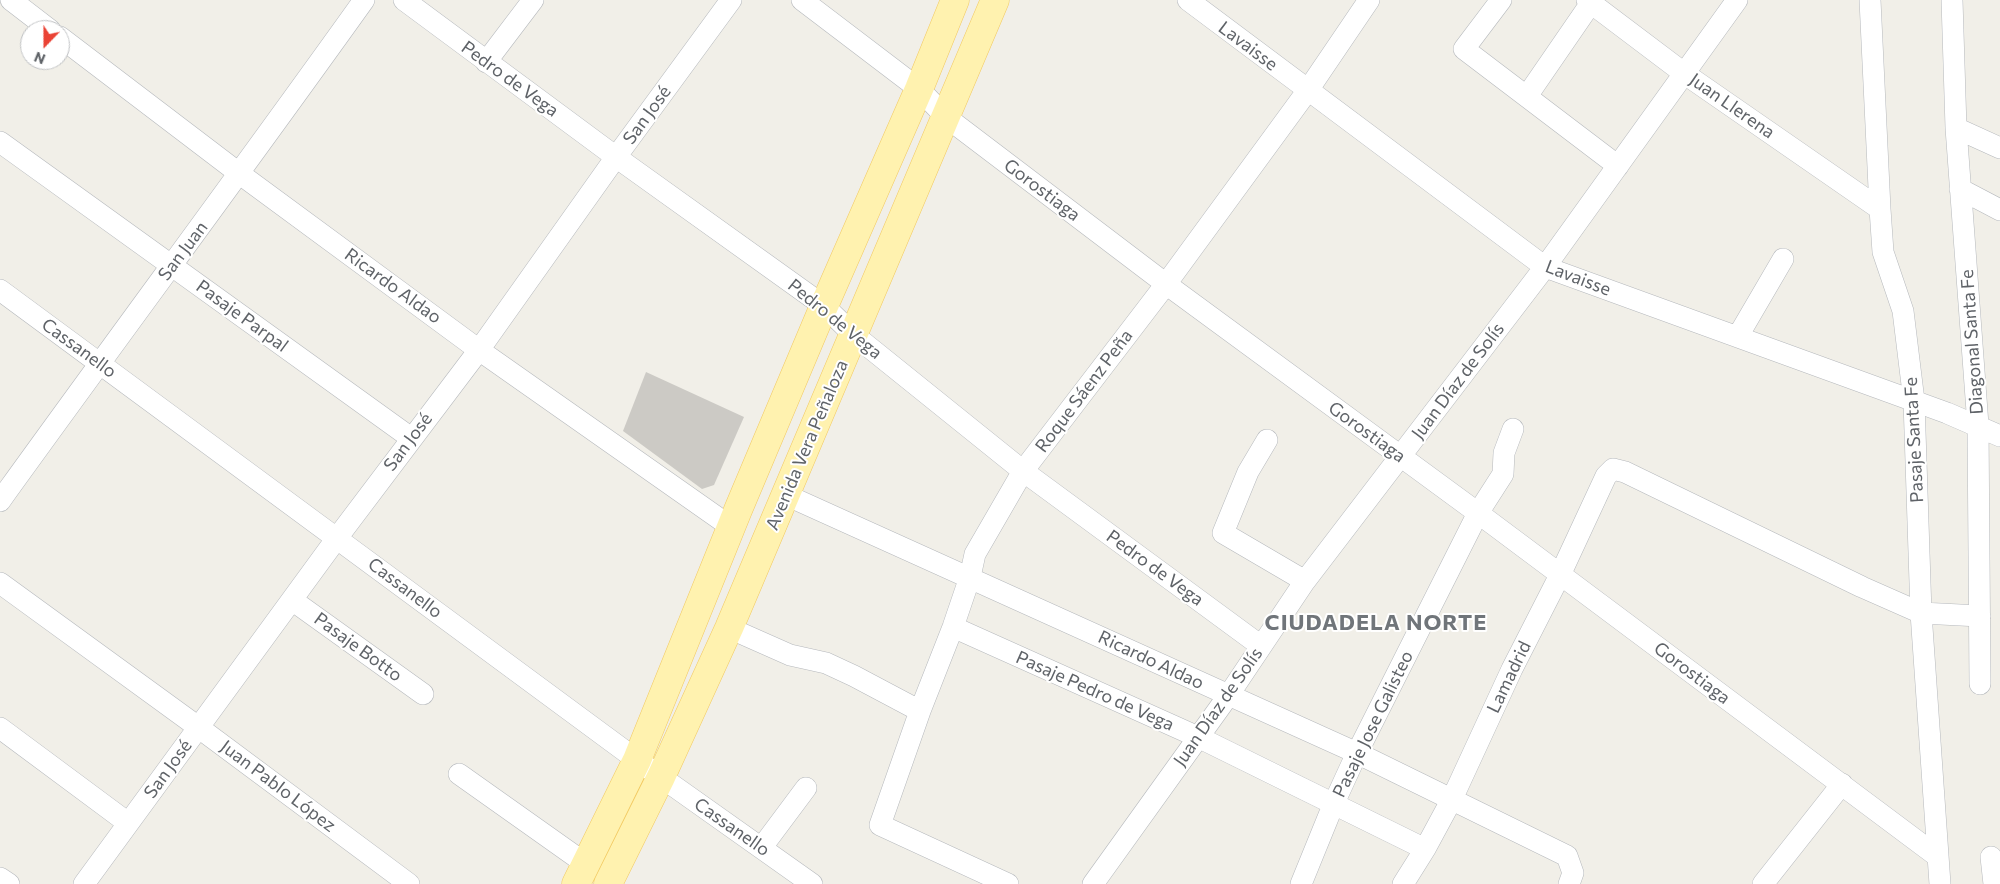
<!DOCTYPE html>
<meta charset="utf-8">
<style>
body{margin:0}
#map{position:relative;width:2000px;height:884px;overflow:hidden;background:#f1efe8;font-family:Commissioner,sans-serif}
canvas{display:block}
.north{position:absolute;left:20px;top:20px;width:50px;height:50px;box-sizing:border-box;background:#fff;border:1px solid #bfc1c3;border-radius:50%;rotate:202deg;font-size:14px;font-weight:700;line-height:20px;text-align:center;color:#5f6368}
.north::after{content:'';display:block;margin:auto;width:18px;height:22px;background:#ea4335;clip-path:polygon(50% 0,100% 100%,50% 72%,0 100%)}
</style>
<div id="map">
<canvas width="2000" height="884"></canvas>
<div class="north">N</div>
</div>
<script>
const g = document.querySelector('canvas').getContext('2d');
g.lineJoin = 'round';
function fill(path, color) { g.fillStyle = color; g.fill(path, 'evenodd'); }
function stroke(path, color, width, dash) { g.strokeStyle = color; g.lineWidth = width; g.lineCap = dash ? 'butt' : 'round'; g.setLineDash(dash || []); g.stroke(path); }
function drawText(font, color, halo, rows, align = 'center') {
  g.font = font + ' Commissioner,sans-serif'; g.lineWidth = 4; g.setLineDash([]); g.textBaseline = 'middle'; g.strokeStyle = halo; g.fillStyle = color; for (const [text, x, y, turn = 0] of rows) {
    g.save(); g.translate(x, y); g.rotate((+turn || 0) * Math.PI / 180); g.textAlign = isNaN(turn) ? turn : align; if (halo) g.strokeText(text, 0, 0); g.fillText(text, 0, 0); g.restore();
  }
}
fill(new Path2D(`
 M 646,372 L 744,417 L 714,485 L 702,489 L 623,431 Z`), '#cccac5');
const minor = new Path2D(`
 M 11,0 L 50,30
 M 404,0 L 616,157 L 824,306 L 854,335 L 1023,471 L 1261,646
 M 802,0 L 919,89 L 946,117 L 1166,284 L 1478,513 L 1937,856
 M 1188,0 L 1545,267 L 1947,413 L 2000,436
 M 1501,0 L 1464,49 L 1618,166
 M 1587,0 L 1685,74 L 1880,209
 M 1870,0 L 1880,209 L 1883,252 L 1903,311 L 1914,401 L 1921,613 L 1940,884
 M 1952,0 L 1956,128 L 1978,425 L 1980,684
 M 60,37 L 240,174 L 479,350 L 731,527
 M 486,62 L 533,0
 M 1527,96 L 1593,0
 M 1956,128 L 2000,148
 M 0,142 L 411,438
 M 1960,189 L 2000,210
 M 0,290 L 637,760 L 812,884
 M 1738,336 L 1783,259
 M 1267,440 L 1248,472 L 1223,533 L 1305,581
 M 786,495 L 1357,753 L 1567,856 L 1573,873 L 1569,884
 M 0,501 C 121,333 244,168 364,0
 M 0,583 L 198,727 L 409,884
 M 292,600 L 423,694
 M 953,627 L 1198,737 L 1425,849
 M 729,628 L 790,655 L 826,663 L 854,676 L 920,711
 M 0,728 L 128,823
 M 459,774 L 586,864
 M 762,847 L 806,788
 M 1991,857 L 1994,884
 M 0,878 L 9,884
 M 84,884 L 337,538 L 479,350 L 616,157 L 731,0
 M 1008,884 L 880,825 L 920,711 L 953,627 L 970,577 L 975,554 L 1023,471 L 1166,284 L 1308,90 L 1369,0
 M 1093,884 L 1228,696 L 1305,581 L 1545,267 L 1737,0
 M 1301,884 L 1334,803 L 1357,753 L 1478,513 L 1503,474 L 1504,453 L 1513,429
 M 1403,884 L 1425,849 L 1452,799 L 1512,669 L 1560,575 L 1606,476 L 1613,469 L 1625,472 L 1862,587 L 1921,613 L 1980,616
 M 1763,884 L 1842,784`);
const major = new Path2D(`
 M 576,884 L 637,760 L 738,510 L 824,306 L 919,89 L 955,0
 M 608,884 L 661,777 L 729,628 L 995,0`);
stroke(minor, '#b5b8bc', 22);
stroke(major, '#f2c960', 29);
stroke(minor, '#fff', 21);
stroke(major, '#fff2af', 28);
drawText('18px', '#5f6368', '#fff', [
 ["Lavaisse",1248,46,37],
 ["Pedro de Vega",510,79,36],
 ["Juan Llerena",1732,106,35],
 ["San José",647,115,-54],
 ["Gorostiaga",1042,190,37],
 ["San Juan",183,251,-53],
 ["Lavaisse",1578,278,21],
 ["Ricardo Aldao",393,286,36],
 ["Pasaje Parpal",242,316,36],
 ["Pedro de Vega",835,319,39],
 ["Diagonal Santa Fe",1972,342,-94],
 ["Cassanello",79,348,36],
 ["Juan Díaz de Solís",1458,381,-53],
 ["Roque Sáenz Peña",1084,391,-53],
 ["Gorostiaga",1367,432,36],
 ["Pasaje Santa Fe",1914,440,-93],
 ["San José",408,442,-53],
 ["Avenida Vera Peñaloza",807,445,-67],
 ["Pedro de Vega",1155,568,36],
 ["Cassanello",405,588,37],
 ["Pasaje Botto",358,647,36],
 ["Ricardo Aldao",1151,660,25],
 ["Gorostiaga",1692,673,37],
 ["Lamadrid",1509,677,-64],
 ["Pasaje Pedro de Vega",1095,691,24],
 ["Juan Díaz de Solís",1218,707,-55],
 ["Pasaje Jose Galisteo",1373,724,-64],
 ["San José",168,769,-54],
 ["Juan Pablo López",278,786,37],
 ["Cassanello",732,827,35]
]);
g.letterSpacing = '1px';
drawText('bold 22px', '#70757a', '#fff', [
 ["CIUDADELA NORTE",1376,623]
]);
g.letterSpacing = '0px';
</script>
